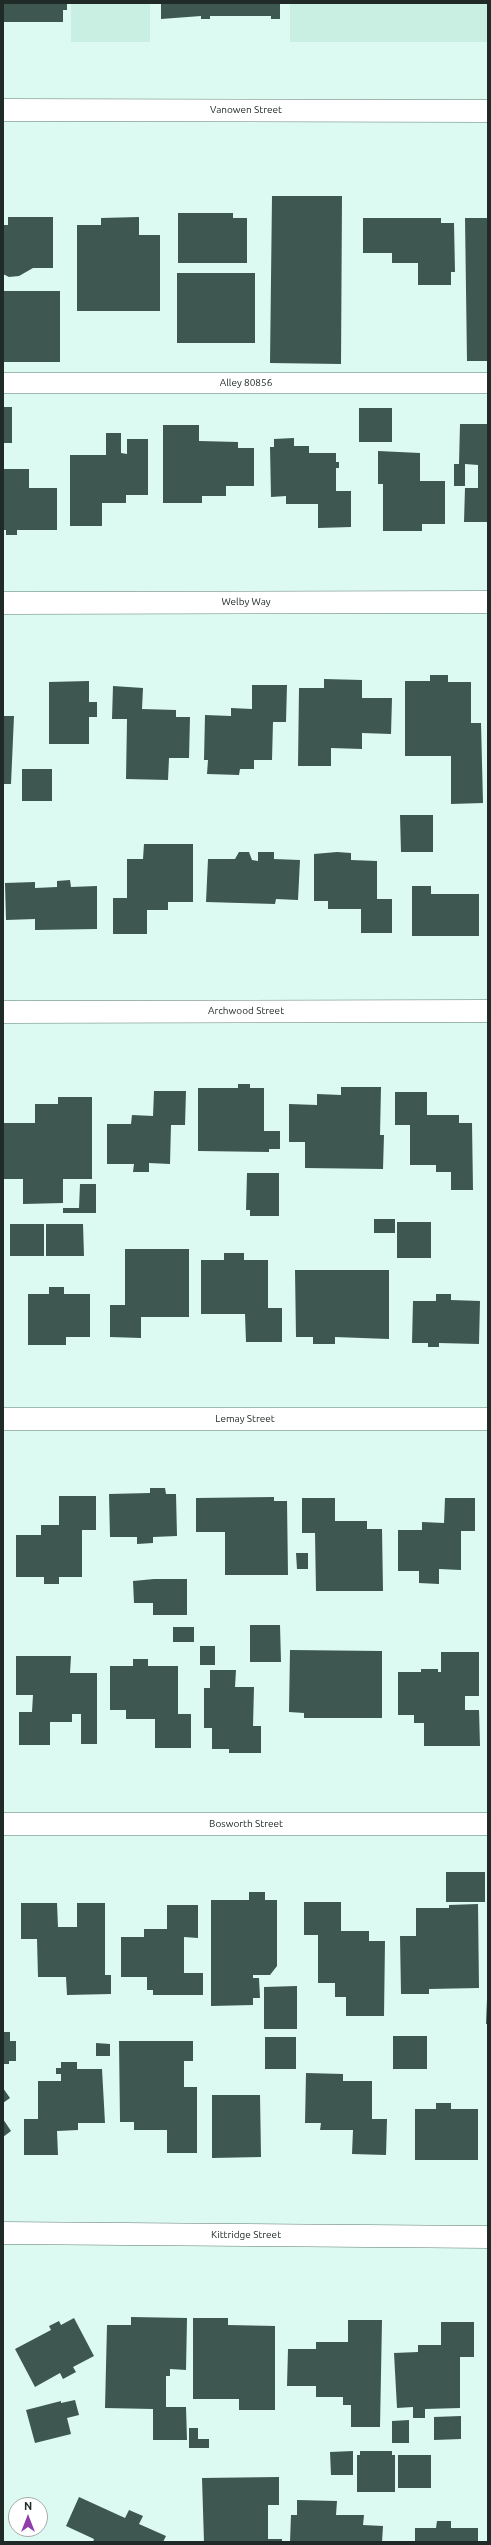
<!DOCTYPE html>
<style>
body{margin:0}
#map{position:relative;width:491px;height:2545px;overflow:hidden;background:#dcfaf1;font-family:Ubuntu,sans-serif}
canvas{display:block}
.frame{position:absolute;inset:0;border:4px solid #202b28;pointer-events:none}
.north{position:absolute;left:8px;top:2497px;width:40px;height:40px;box-sizing:border-box;background:#fff;border:1px solid #a6aaa9;border-radius:50%;rotate:0deg;font-size:11px;font-weight:700;line-height:16px;text-align:center;color:#202b28}
.north::after{content:'';display:block;margin:auto;width:14px;height:18px;background:#903eac;clip-path:polygon(50% 0,100% 100%,50% 72%,0 100%)}
</style>
<div id="map">
<canvas width="491" height="2545"></canvas>
<div class="frame"></div>
<div class="north">N</div>
</div>
<script>
const g = document.querySelector('canvas').getContext('2d');
g.lineJoin = 'round';
function fill(path, color) { g.fillStyle = color; g.fill(path, 'evenodd'); }
function stroke(path, color, width, dash) { g.strokeStyle = color; g.lineWidth = width; g.lineCap = dash ? 'butt' : 'round'; g.setLineDash(dash || []); g.stroke(path); }
function drawText(font, color, halo, rows, align = 'center') {
  g.font = font + ' Ubuntu,sans-serif'; g.lineWidth = 4; g.setLineDash([]); g.textBaseline = 'middle'; g.strokeStyle = halo; g.fillStyle = color; for (const [text, x, y, turn = 0] of rows) {
    g.save(); g.translate(x, y); g.rotate((+turn || 0) * Math.PI / 180); g.textAlign = isNaN(turn) ? turn : align; if (halo) g.strokeText(text, 0, 0); g.fillText(text, 0, 0); g.restore();
  }
}
fill(new Path2D(`
 M 71,3 L 150,3 L 150,42 L 71,42 Z
 M 290,3 L 488,3 L 488,42 L 290,42 Z`), '#c9efe3');
fill(new Path2D(`
 M 3,3 L 67,3 L 67,10 L 63,10 L 63,22 L 3,22 Z
 M 161,3 L 280,3 L 280,19 L 271,19 L 271,16 L 210,16 L 210,19 L 201,19 L 201,16 L 161,19 Z
 M 272,196 L 342,196 L 341,364 L 270,363 Z
 M 178,213 L 233,213 L 233,218 L 247,218 L 247,263 L 178,263 Z
 M 8,217 L 53,217 L 53,268 L 33,268 L 19,276 L 9,277 L 3,274 L 3,225 L 8,225 Z
 M 139,217 L 139,235 L 160,235 L 160,311 L 77,311 L 77,225 L 101,225 L 101,218 Z
 M 363,218 L 441,218 L 441,223 L 454,223 L 455,272 L 451,272 L 451,285 L 418,285 L 418,263 L 392,263 L 392,253 L 363,253 Z
 M 465,218 L 488,218 L 488,361 L 467,361 Z
 M 177,273 L 255,273 L 255,343 L 177,343 Z
 M 3,291 L 60,291 L 60,362 L 3,362 Z
 M 3,407 L 12,407 L 12,443 L 3,443 Z
 M 359,408 L 392,408 L 392,442 L 359,442 Z
 M 460,424 L 488,424 L 488,522 L 464,522 L 465,488 L 478,488 L 478,465 L 465,464 L 465,486 L 454,486 L 454,464 L 459,464 Z
 M 163,425 L 199,425 L 199,441 L 238,442 L 238,448 L 254,448 L 254,486 L 226,486 L 226,496 L 202,496 L 202,503 L 163,503 Z
 M 106,433 L 121,433 L 121,453 L 127,454 L 127,439 L 148,439 L 148,495 L 126,495 L 126,503 L 102,503 L 102,526 L 70,526 L 70,455 L 106,455 Z
 M 294,438 L 294,446 L 309,446 L 309,453 L 336,453 L 336,462 L 339,462 L 339,468 L 336,468 L 336,491 L 351,491 L 351,527 L 318,528 L 318,504 L 286,504 L 286,496 L 271,497 L 270,447 L 274,447 L 274,439 Z
 M 378,451 L 420,453 L 420,481 L 445,481 L 445,524 L 422,524 L 422,531 L 383,531 L 383,484 L 378,484 Z
 M 3,469 L 29,469 L 29,488 L 57,488 L 57,530 L 17,530 L 17,535 L 6,535 L 6,530 L 3,530 Z
 M 430,675 L 448,675 L 448,682 L 471,682 L 471,723 L 481,723 L 483,803 L 451,804 L 451,756 L 405,756 L 405,681 L 430,681 Z
 M 324,679 L 362,680 L 362,698 L 392,698 L 391,734 L 362,733 L 362,749 L 331,748 L 331,766 L 298,766 L 299,688 L 324,688 Z
 M 89,681 L 89,702 L 97,702 L 97,717 L 89,717 L 89,744 L 49,744 L 49,682 Z
 M 252,685 L 287,685 L 286,722 L 273,722 L 272,760 L 254,760 L 254,769 L 240,769 L 239,775 L 207,774 L 208,760 L 204,760 L 205,715 L 231,716 L 231,708 L 252,709 Z
 M 113,686 L 143,688 L 142,709 L 176,710 L 176,717 L 190,717 L 189,758 L 169,758 L 168,780 L 126,779 L 127,719 L 112,719 Z
 M 3,716 L 14,716 L 11,784 L 3,784 Z
 M 22,769 L 52,769 L 52,801 L 22,801 Z
 M 400,815 L 433,815 L 433,852 L 401,852 Z
 M 144,844 L 193,844 L 193,902 L 168,902 L 168,910 L 147,910 L 147,934 L 113,934 L 113,898 L 127,898 L 127,859 L 143,859 Z
 M 239,852 L 249,852 L 252,860 L 258,861 L 258,852 L 274,852 L 274,859 L 300,860 L 298,900 L 276,899 L 275,904 L 206,902 L 208,859 L 235,859 Z
 M 337,852 L 351,853 L 351,860 L 377,861 L 377,899 L 392,899 L 392,933 L 361,933 L 361,909 L 328,909 L 328,901 L 314,901 L 314,854 Z
 M 70,880 L 71,887 L 97,886 L 97,929 L 35,930 L 35,919 L 6,920 L 5,883 L 35,882 L 35,888 L 57,887 L 57,881 Z
 M 412,886 L 431,886 L 431,894 L 479,894 L 479,936 L 412,936 Z
 M 238,1084 L 250,1084 L 250,1088 L 264,1088 L 264,1131 L 280,1131 L 280,1149 L 269,1149 L 269,1152 L 198,1151 L 198,1088 L 238,1088 Z
 M 341,1087 L 381,1087 L 380,1135 L 384,1135 L 383,1169 L 305,1168 L 305,1142 L 289,1142 L 289,1104 L 317,1105 L 317,1094 L 341,1095 Z
 M 154,1091 L 186,1091 L 185,1125 L 171,1125 L 170,1164 L 149,1163 L 149,1172 L 133,1172 L 134,1164 L 107,1164 L 107,1124 L 131,1124 L 132,1115 L 153,1116 Z
 M 395,1092 L 427,1092 L 427,1115 L 459,1115 L 459,1123 L 472,1123 L 473,1190 L 451,1190 L 451,1172 L 436,1172 L 436,1165 L 410,1165 L 410,1125 L 395,1125 Z
 M 58,1097 L 92,1097 L 92,1179 L 63,1179 L 63,1203 L 23,1204 L 23,1179 L 3,1179 L 3,1123 L 35,1123 L 35,1104 L 58,1104 Z
 M 247,1173 L 279,1173 L 279,1216 L 250,1216 L 250,1210 L 246,1210 Z
 M 80,1184 L 96,1184 L 96,1213 L 63,1213 L 63,1208 L 79,1208 Z
 M 374,1219 L 395,1219 L 395,1233 L 374,1233 Z
 M 397,1222 L 431,1222 L 431,1258 L 397,1258 Z
 M 10,1224 L 44,1224 L 44,1256 L 10,1256 Z
 M 46,1224 L 83,1224 L 84,1256 L 46,1256 Z
 M 125,1249 L 189,1249 L 189,1317 L 141,1317 L 141,1338 L 110,1337 L 110,1305 L 125,1305 Z
 M 224,1253 L 244,1253 L 244,1260 L 268,1260 L 268,1308 L 282,1308 L 282,1342 L 246,1342 L 245,1314 L 201,1314 L 201,1260 L 224,1260 Z
 M 295,1270 L 389,1270 L 389,1339 L 335,1337 L 335,1344 L 313,1344 L 313,1337 L 296,1337 Z
 M 49,1287 L 64,1287 L 64,1294 L 90,1294 L 90,1337 L 66,1337 L 66,1345 L 28,1345 L 28,1294 L 49,1294 Z
 M 436,1294 L 451,1294 L 451,1300 L 480,1301 L 479,1344 L 439,1343 L 439,1347 L 428,1347 L 428,1343 L 412,1343 L 413,1301 L 436,1301 Z
 M 150,1488 L 165,1488 L 166,1494 L 176,1494 L 177,1536 L 153,1537 L 153,1543 L 137,1544 L 137,1537 L 110,1537 L 109,1494 L 150,1493 Z
 M 59,1496 L 96,1496 L 96,1530 L 82,1530 L 82,1577 L 59,1577 L 59,1584 L 44,1584 L 44,1577 L 16,1577 L 16,1535 L 41,1535 L 41,1525 L 59,1525 Z
 M 274,1497 L 274,1501 L 287,1501 L 288,1575 L 225,1575 L 225,1532 L 196,1532 L 196,1498 Z
 M 302,1498 L 335,1498 L 335,1521 L 367,1521 L 367,1529 L 382,1529 L 383,1591 L 316,1591 L 315,1533 L 302,1533 Z
 M 445,1498 L 475,1498 L 475,1531 L 461,1531 L 461,1570 L 439,1569 L 439,1584 L 419,1583 L 419,1571 L 398,1571 L 398,1530 L 422,1530 L 422,1522 L 444,1523 Z
 M 296,1553 L 308,1553 L 308,1569 L 297,1569 Z
 M 154,1579 L 187,1579 L 187,1615 L 153,1615 L 153,1603 L 134,1603 L 133,1581 Z
 M 250,1625 L 280,1625 L 281,1662 L 250,1662 Z
 M 173,1627 L 194,1627 L 194,1642 L 173,1642 Z
 M 200,1646 L 215,1646 L 215,1665 L 200,1665 Z
 M 290,1650 L 382,1651 L 382,1718 L 304,1718 L 304,1713 L 289,1712 Z
 M 441,1652 L 479,1652 L 479,1696 L 465,1696 L 465,1710 L 479,1710 L 480,1746 L 424,1746 L 424,1723 L 414,1723 L 414,1715 L 398,1715 L 398,1672 L 421,1672 L 421,1669 L 438,1669 L 438,1672 L 441,1672 Z
 M 16,1656 L 71,1656 L 70,1673 L 97,1673 L 97,1744 L 81,1744 L 81,1714 L 72,1714 L 72,1722 L 50,1722 L 50,1745 L 19,1745 L 19,1712 L 32,1712 L 33,1695 L 16,1695 Z
 M 133,1659 L 148,1659 L 148,1666 L 178,1666 L 178,1714 L 191,1714 L 191,1748 L 155,1748 L 155,1719 L 126,1719 L 126,1710 L 110,1710 L 110,1666 L 133,1666 Z
 M 210,1670 L 236,1670 L 235,1687 L 254,1687 L 253,1726 L 261,1726 L 261,1753 L 229,1753 L 229,1749 L 212,1749 L 212,1728 L 204,1728 L 204,1688 L 210,1688 Z
 M 446,1872 L 485,1872 L 485,1902 L 446,1902 Z
 M 249,1892 L 265,1892 L 265,1900 L 277,1900 L 277,1966 L 270,1975 L 253,1975 L 253,1978 L 259,1978 L 260,1998 L 253,1998 L 253,2005 L 211,2006 L 211,1900 L 249,1900 Z
 M 304,1902 L 341,1902 L 341,1931 L 369,1931 L 369,1941 L 385,1941 L 384,2016 L 346,2016 L 346,1997 L 335,1997 L 335,1983 L 318,1983 L 318,1935 L 304,1935 Z
 M 21,1903 L 57,1903 L 58,1927 L 77,1927 L 77,1903 L 105,1903 L 105,1975 L 111,1975 L 111,1994 L 67,1995 L 66,1977 L 38,1977 L 37,1939 L 21,1939 Z
 M 478,1904 L 479,1988 L 429,1989 L 429,1994 L 401,1994 L 400,1936 L 416,1936 L 416,1908 L 449,1908 L 449,1905 Z
 M 167,1905 L 198,1905 L 198,1938 L 184,1937 L 184,1973 L 203,1973 L 203,1995 L 153,1995 L 153,1990 L 147,1990 L 147,1977 L 121,1977 L 121,1937 L 144,1937 L 144,1929 L 167,1929 Z
 M 297,1986 L 297,2029 L 264,2029 L 264,1987 Z
 M 487,1999 L 488,1999 L 488,2024 L 486,2024 Z
 M 3,2032 L 10,2032 L 10,2041 L 16,2041 L 16,2061 L 9,2061 L 9,2064 L 3,2064 Z
 M 393,2036 L 427,2036 L 427,2069 L 393,2069 Z
 M 265,2037 L 296,2037 L 296,2069 L 265,2069 Z
 M 119,2041 L 193,2041 L 193,2061 L 184,2061 L 184,2087 L 197,2087 L 197,2153 L 167,2153 L 167,2130 L 134,2130 L 134,2122 L 120,2122 Z
 M 96,2043 L 110,2044 L 110,2056 L 96,2056 Z
 M 61,2062 L 77,2062 L 77,2069 L 102,2069 L 105,2123 L 78,2123 L 78,2130 L 57,2131 L 58,2155 L 24,2155 L 24,2119 L 38,2119 L 38,2081 L 61,2081 L 61,2074 L 56,2074 L 56,2068 L 61,2068 Z
 M 306,2073 L 343,2074 L 343,2081 L 372,2081 L 372,2119 L 387,2119 L 386,2155 L 352,2154 L 353,2130 L 320,2130 L 321,2123 L 305,2123 Z
 M 3,2088 L 10,2098 L 3,2103 Z
 M 212,2095 L 260,2095 L 261,2157 L 212,2158 Z
 M 436,2103 L 451,2103 L 451,2109 L 478,2109 L 478,2160 L 415,2160 L 415,2109 L 436,2109 Z
 M 3,2119 L 11,2131 L 3,2137 Z
 M 131,2317 L 187,2318 L 186,2370 L 170,2369 L 170,2376 L 166,2376 L 166,2407 L 186,2407 L 187,2440 L 153,2440 L 153,2409 L 105,2408 L 107,2325 L 131,2325 Z
 M 74,2318 L 94,2356 L 73,2367 L 76,2372 L 63,2379 L 60,2373 L 35,2387 L 15,2349 L 51,2330 L 49,2326 L 59,2321 L 61,2325 Z
 M 193,2318 L 228,2318 L 228,2325 L 275,2326 L 275,2410 L 239,2410 L 239,2399 L 193,2399 Z
 M 348,2320 L 382,2320 L 380,2427 L 351,2427 L 351,2405 L 343,2405 L 343,2397 L 316,2397 L 316,2386 L 287,2386 L 288,2349 L 316,2349 L 316,2342 L 348,2342 Z
 M 441,2322 L 474,2322 L 474,2357 L 460,2357 L 460,2408 L 425,2409 L 425,2418 L 413,2418 L 413,2407 L 397,2408 L 394,2353 L 418,2352 L 418,2345 L 441,2345 Z
 M 75,2400 L 79,2415 L 67,2418 L 71,2434 L 35,2443 L 26,2410 L 61,2401 L 61,2403 Z
 M 461,2416 L 461,2439 L 434,2440 L 434,2417 Z
 M 409,2420 L 409,2443 L 392,2443 L 392,2421 Z
 M 189,2428 L 198,2428 L 198,2439 L 209,2439 L 209,2448 L 189,2448 Z
 M 353,2451 L 353,2475 L 331,2475 L 330,2452 Z
 M 360,2451 L 392,2451 L 392,2455 L 395,2455 L 395,2492 L 357,2492 L 357,2455 L 360,2455 Z
 M 398,2455 L 431,2455 L 431,2488 L 398,2488 Z
 M 279,2477 L 279,2505 L 268,2505 L 268,2539 L 282,2539 L 282,2542 L 204,2542 L 202,2478 Z
 M 79,2497 L 125,2518 L 129,2510 L 143,2516 L 139,2524 L 166,2536 L 163,2542 L 93,2542 L 94,2539 L 66,2526 Z
 M 297,2500 L 337,2501 L 336,2515 L 364,2515 L 363,2525 L 383,2526 L 382,2542 L 290,2542 L 291,2515 L 297,2515 Z
 M 437,2521 L 451,2521 L 451,2528 L 478,2528 L 478,2542 L 415,2542 L 415,2528 L 436,2528 Z`), '#3e5750');
const service = new Path2D(`
 M 3,383 L 488,383`);
const minor = new Path2D(`
 M 3,603 L 488,602
 M 3,1012 L 488,1011
 M 3,1419 L 488,1419
 M 3,1824 L 488,1824`);
const tertiary = new Path2D(`
 M 3,2233 L 488,2237`);
const secondary = new Path2D(`
 M 3,110 L 488,111`);
stroke(service, '#607b73', 21);
stroke(minor, '#607b73', 23);
stroke(tertiary, '#607b73', 23);
stroke(secondary, '#607b73', 23);
stroke(service, '#fff', 20);
stroke(minor, '#fff', 22);
stroke(tertiary, '#fff', 22);
stroke(secondary, '#fff', 22);
drawText('10px', '#202b28', '#fff', [
 ["Vanowen Street",246,110],
 ["Alley 80856",246,383],
 ["Welby Way",246,602],
 ["Archwood Street",246,1011],
 ["Lemay Street",245,1419],
 ["Bosworth Street",246,1824],
 ["Kittridge Street",246,2235]
]);
</script>
